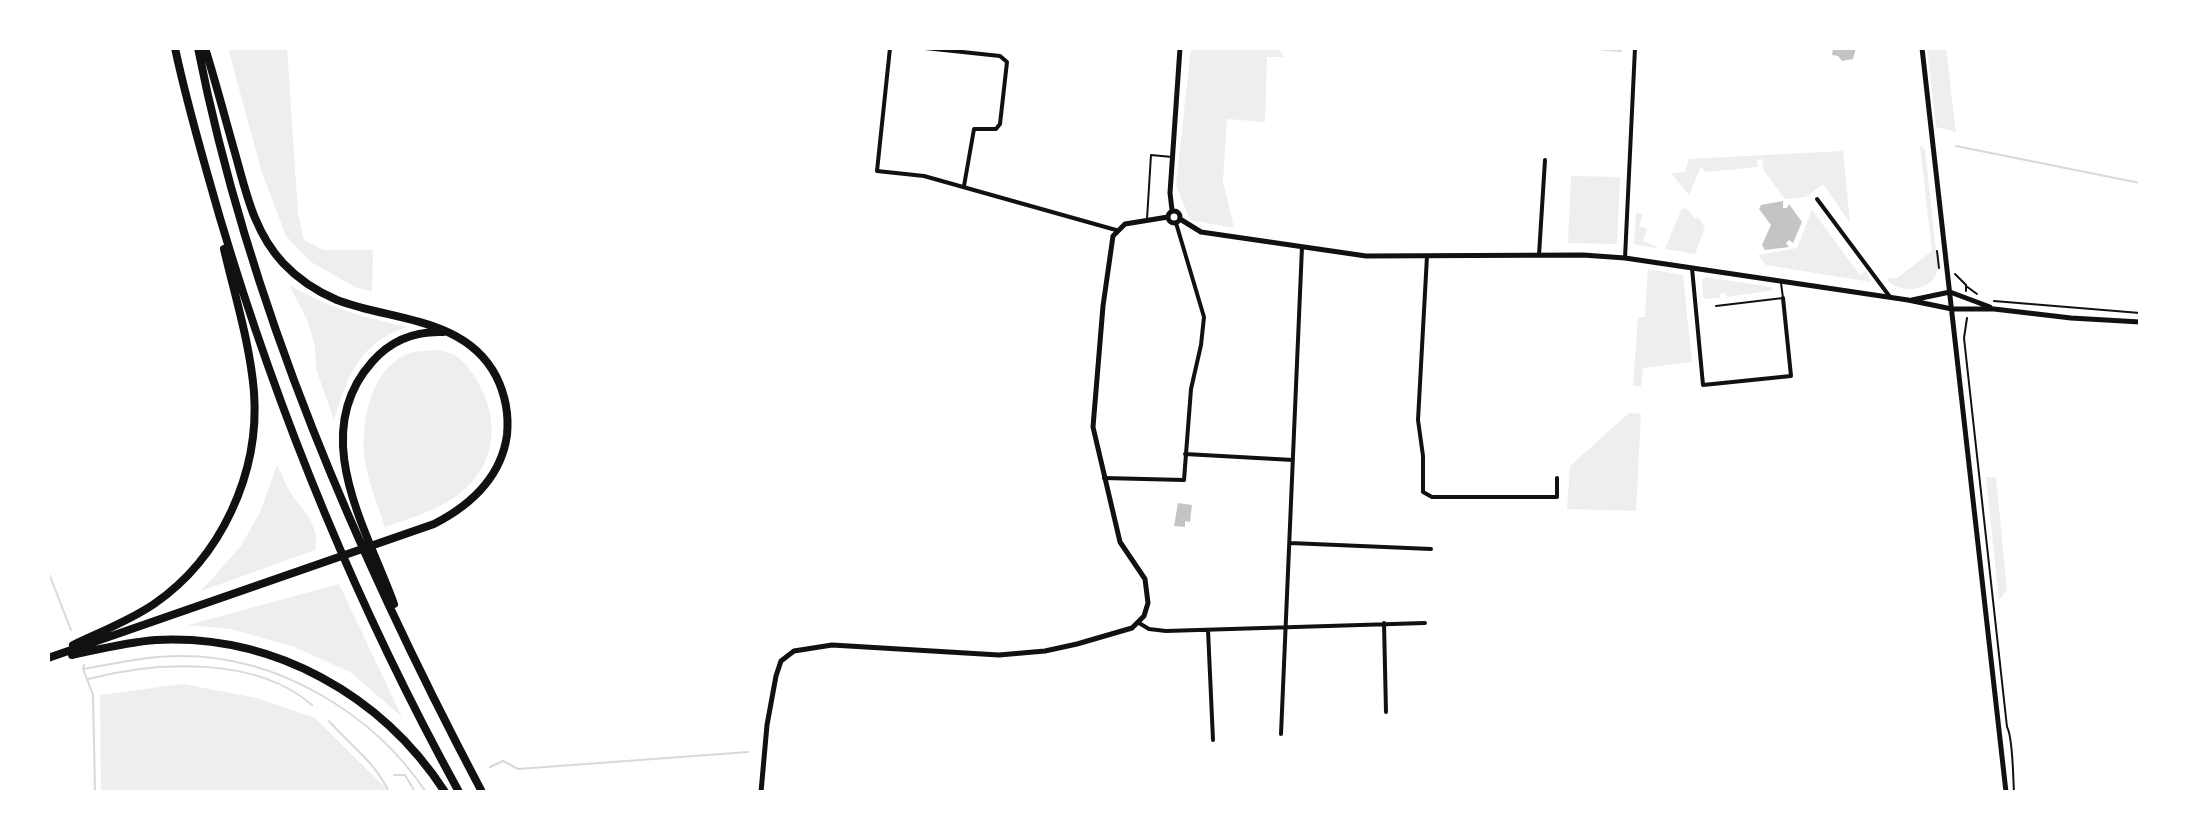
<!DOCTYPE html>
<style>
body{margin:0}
#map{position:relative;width:2188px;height:840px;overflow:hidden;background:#fff;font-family:Raleway,sans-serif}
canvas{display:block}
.frame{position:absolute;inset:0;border:50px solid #fff;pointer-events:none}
</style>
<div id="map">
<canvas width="2188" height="840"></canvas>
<div class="frame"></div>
</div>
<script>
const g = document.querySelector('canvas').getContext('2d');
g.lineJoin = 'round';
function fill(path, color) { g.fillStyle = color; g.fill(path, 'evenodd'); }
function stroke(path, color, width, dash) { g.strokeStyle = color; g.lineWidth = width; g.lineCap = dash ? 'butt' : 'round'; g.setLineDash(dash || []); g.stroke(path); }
fill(new Path2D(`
 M 228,48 L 287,48 L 298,214 L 304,240 L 323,250 L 373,250 L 372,291 L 357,288 L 311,262 L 286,236 L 262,173 Z
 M 1191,48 L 1278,48 L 1284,57 L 1267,57 L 1265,122 L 1227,119 L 1223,181 L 1234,228 L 1190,220 L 1176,185 Z
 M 1927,48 L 1946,48 L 1956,132 L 1936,127 Z
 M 1920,146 L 1925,149 L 1938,269 C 1933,292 1900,295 1886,279 L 1897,278 L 1932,251 Z
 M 1843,151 L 1850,223 L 1823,184 L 1806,197 L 1785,199 L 1764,171 L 1762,159 L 1757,160 L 1758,167 L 1706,172 L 1701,167 L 1689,195 L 1671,173 L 1685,172 L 1689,159 Z
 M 1571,176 L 1620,177 L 1617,244 L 1568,243 Z
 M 1682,208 L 1688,209 L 1695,219 L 1698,217 L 1705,228 L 1695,254 L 1665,249 Z
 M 1812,210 L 1860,275 L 1866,271 L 1871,282 L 1766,265 L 1758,255 L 1797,248 Z
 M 1636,212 L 1643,215 L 1639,226 L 1647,229 L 1643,241 L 1661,249 L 1634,244 Z
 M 1648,269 L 1683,275 L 1692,362 L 1643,368 L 1641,386 L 1633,386 L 1638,317 L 1645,317 Z
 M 1705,277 L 1771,287 L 1774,290 L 1727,297 L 1726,293 L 1720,294 L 1720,298 L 1706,299 L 1703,297 L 1702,280 Z
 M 289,285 C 326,307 365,318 407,327 C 359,343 348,375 334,420 L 316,369 L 315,346 L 308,322 Z
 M 435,350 C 441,351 448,352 453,354 C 462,359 468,367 474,376 C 496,409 500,451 471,483 C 448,508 416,516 385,527 C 377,505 369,483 365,461 C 360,424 370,367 410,353 C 418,351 427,351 435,350 Z
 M 1629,413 L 1641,414 L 1636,511 L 1567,509 L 1570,466 Z
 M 277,465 C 283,476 287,489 295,499 C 307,515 320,528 315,550 L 201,591 L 241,546 L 260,512 Z
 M 1986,477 L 1996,477 L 2007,590 L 1999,600 Z
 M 339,584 L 402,717 L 350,672 L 292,646 L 230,629 L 188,625 Z
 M 183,684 L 257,698 L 315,718 L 390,792 L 101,792 L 100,695 Z`), '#eee');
stroke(new Path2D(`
 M 1583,48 L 1621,51
 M 1956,146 L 2140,183
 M 48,571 L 71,630
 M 84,665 L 83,669 L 93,695 L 95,792
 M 83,669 C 114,664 147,656 179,656 C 277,655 373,713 426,792
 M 88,679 C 156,661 256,656 312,705
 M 329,721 C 350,745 375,762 389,792
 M 490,767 L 503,761 L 518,769 L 748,752
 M 394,775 L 405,775 L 415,792`), '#d9d9d9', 2);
fill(new Path2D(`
 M 1833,48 L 1856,48 L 1853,59 L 1842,61 L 1838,56 L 1832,55 Z
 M 1783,201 L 1783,208 L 1787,208 L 1789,204 L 1802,222 L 1793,243 L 1789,240 L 1786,243 L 1789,247 L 1765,250 L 1762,245 L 1771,225 L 1759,209 L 1761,205 Z
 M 1178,503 L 1192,505 L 1190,522 L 1185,521 L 1185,527 L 1174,526 Z`), '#c4c4c4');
stroke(new Path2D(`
 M 1937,251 L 1939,268
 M 1955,274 L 1966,285 L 1966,291
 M 1966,286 L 1977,294
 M 1994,301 L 2140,313
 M 1967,318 L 1964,338 L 2007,727 C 2013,737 2013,777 2014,792`), '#111', 2);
stroke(new Path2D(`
 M 1147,219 L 1151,155 L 1172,157
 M 1716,306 L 1783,298 L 1781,283`), '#111', 2);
stroke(new Path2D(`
 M 890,48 L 877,171 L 924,176 L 1116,230
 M 925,48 L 1000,56 L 1007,62 L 1000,124 L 996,129 L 974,129 L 964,186
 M 1312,48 L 1318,48
 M 1817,199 L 1890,297
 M 1539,255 L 1545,160
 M 1427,256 L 1418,420 L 1423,456 L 1423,492 L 1432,497 L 1557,497 L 1557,478
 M 1625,258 L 1635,48
 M 1692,268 L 1703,385 L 1791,376 L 1783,298
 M 1185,454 L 1293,460
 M 1104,478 L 1184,480 L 1191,389 L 1201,345 L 1204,317 L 1176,223
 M 1290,543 L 1431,549
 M 1139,623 L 1149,629 L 1166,631 L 1425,623
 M 1384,623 L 1386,712
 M 1208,630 L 1213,740
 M 1281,734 L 1302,247`), '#111', 4);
stroke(new Path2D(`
 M 1922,48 L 2006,792
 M 1172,210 L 1170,193 L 1180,48
 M1168 217a6 6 0 1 1 12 0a6 6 0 1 1-12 0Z
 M 1180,219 L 1201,232 L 1366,256 L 1583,255 L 1625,258 L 1908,300 L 1952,309 L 1994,309 L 2071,318 L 2140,322
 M 1912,300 L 1950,292 L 1990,307
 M 761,792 L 767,725 L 776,676 L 781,661 L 794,651 L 832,645 L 999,655 L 1045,651 L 1077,644 L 1132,628 L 1144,616 L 1148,603 L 1145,579 L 1120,542 L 1093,427 L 1103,306 L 1113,236 L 1125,224 L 1168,217`), '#111', 5);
stroke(new Path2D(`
 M 175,48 C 187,105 204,162 220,218 C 279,417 359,610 459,792
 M 198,48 C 249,307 359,559 482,792
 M 394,604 C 367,529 307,435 372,362 C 390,341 415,331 443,332
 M 73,645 C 100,632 129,621 154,604 C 221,558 260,473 254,392 C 250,344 235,296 224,249
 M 72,655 C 100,649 128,642 156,640 C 274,634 382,695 445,792
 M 48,658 L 434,524 C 471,505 501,478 507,435 C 509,415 505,394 496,376 C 465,317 392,321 337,300 C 316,291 298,279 283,263 C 254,232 246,192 235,153 C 225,118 216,83 205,48`), '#111', 8);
</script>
